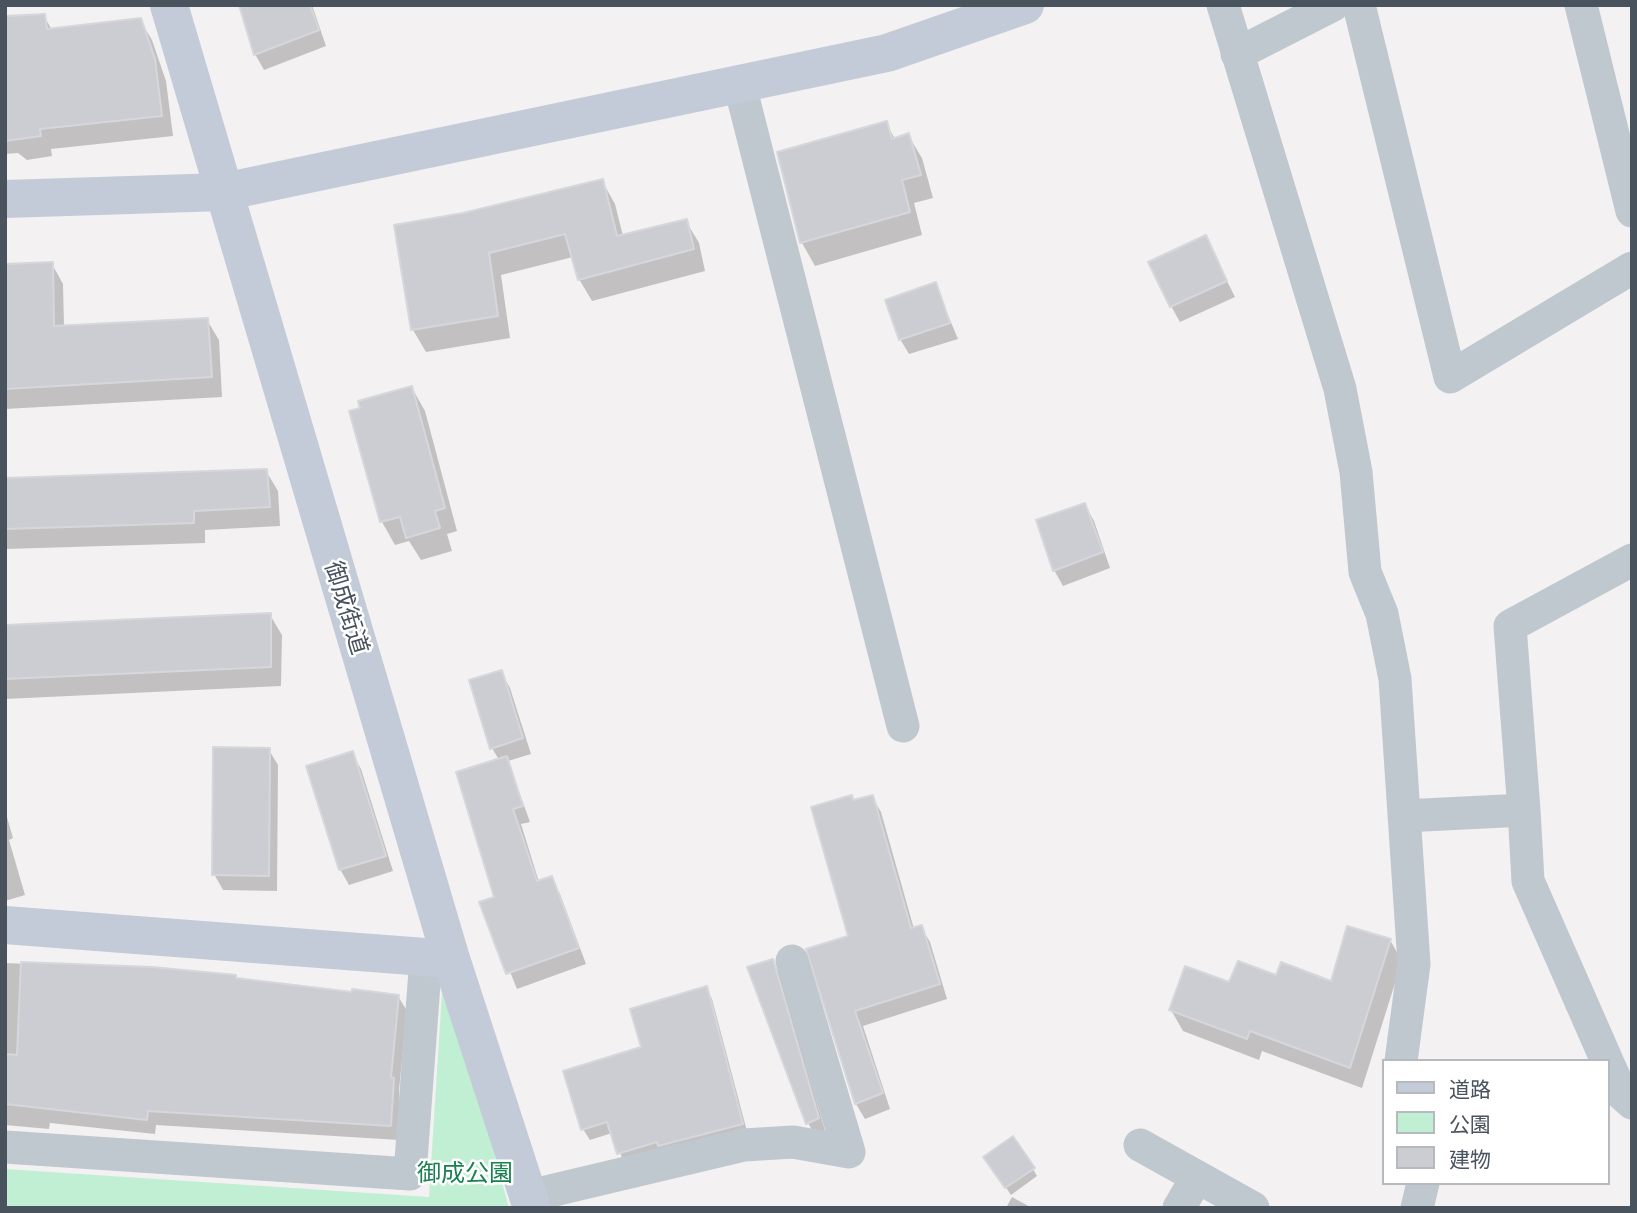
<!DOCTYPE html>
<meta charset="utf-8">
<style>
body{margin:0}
#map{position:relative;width:1637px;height:1213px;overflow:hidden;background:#f3f1f1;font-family:Quicksand,"Noto Sans JP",sans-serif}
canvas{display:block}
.frame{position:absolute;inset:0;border:7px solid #49535e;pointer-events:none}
.legend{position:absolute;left:1382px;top:1059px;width:228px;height:126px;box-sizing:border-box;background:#fff;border:2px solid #b6babf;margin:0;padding:9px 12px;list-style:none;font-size:21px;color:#49535e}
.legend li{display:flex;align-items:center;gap:14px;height:35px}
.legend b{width:35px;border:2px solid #b6babf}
</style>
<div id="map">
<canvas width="1637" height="1213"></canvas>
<div class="frame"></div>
<ul class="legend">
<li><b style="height:9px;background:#c2cbd7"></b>道路</li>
<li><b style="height:19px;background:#c1efd4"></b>公園</li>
<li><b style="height:19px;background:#cbcdd3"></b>建物</li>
</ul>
</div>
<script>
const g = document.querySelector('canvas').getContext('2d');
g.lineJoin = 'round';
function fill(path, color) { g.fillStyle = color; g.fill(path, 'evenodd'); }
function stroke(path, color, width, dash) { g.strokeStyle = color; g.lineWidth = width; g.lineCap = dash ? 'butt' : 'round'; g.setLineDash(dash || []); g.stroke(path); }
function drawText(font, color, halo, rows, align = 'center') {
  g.font = font + ' Quicksand,"Noto Sans JP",sans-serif'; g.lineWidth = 5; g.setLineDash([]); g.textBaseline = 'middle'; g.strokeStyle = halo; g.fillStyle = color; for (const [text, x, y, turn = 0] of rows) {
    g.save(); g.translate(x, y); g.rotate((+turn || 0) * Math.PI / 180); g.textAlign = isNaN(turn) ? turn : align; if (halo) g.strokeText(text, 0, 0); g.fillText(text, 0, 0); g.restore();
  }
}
fill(new Path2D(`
 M 442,992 L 487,1127 L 509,1208 L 5,1208 L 5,1169 L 429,1197 Z`), '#c1efd4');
fill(new Path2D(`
 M 241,5 L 312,5 L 326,46 L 264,70 L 255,54 Z
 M 44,16 L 52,30 L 140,20 L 152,40 L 166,81 L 173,136 L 51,149 L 52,156 L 27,160 L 18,153 L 5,154 L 5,18 Z
 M 886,123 L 895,139 L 908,135 L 922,158 L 933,198 L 914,203 L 922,235 L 815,266 L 802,243 L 779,154 Z
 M 602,181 L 615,204 L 623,236 L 686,221 L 699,243 L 705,271 L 592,301 L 579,279 L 573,257 L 501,275 L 510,338 L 426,352 L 413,330 L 463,215 Z
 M 1205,237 L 1235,297 L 1180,322 L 1171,306 Z
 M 52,264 L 63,284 L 64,327 L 207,320 L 219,340 L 222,397 L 5,409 L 5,265 Z
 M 935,284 L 958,339 L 909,354 L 900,339 Z
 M 412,388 L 425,411 L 457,531 L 447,534 L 452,551 L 421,560 L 409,541 L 395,545 L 382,522 Z
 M 266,471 L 278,491 L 280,526 L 205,530 L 205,543 L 5,549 L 5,480 Z
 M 1085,505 L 1094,521 L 1110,568 L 1063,586 L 1054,570 Z
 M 270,615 L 282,635 L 281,686 L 5,699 L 5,627 Z
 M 501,672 L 510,688 L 531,754 L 508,761 L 530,822 L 521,824 L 539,882 L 551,878 L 560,894 L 586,964 L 517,989 L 482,903 L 496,898 L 499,760 L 492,748 Z
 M 269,750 L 278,765 L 277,891 L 223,890 L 214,874 Z
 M 352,754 L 361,769 L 393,871 L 349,885 L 340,869 Z
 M 872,797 L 881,812 L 914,929 L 921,927 L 930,942 L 947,999 L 863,1026 L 890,1109 L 865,1119 L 856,1104 L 808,950 L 850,937 L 854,802 Z
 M 5,810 L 13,838 L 9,840 L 25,895 L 5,901 Z
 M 1390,940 L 1402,961 L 1362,1088 L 1262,1051 L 1259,1060 L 1183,1031 L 1171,1010 L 1230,984 L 1277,978 L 1332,983 Z
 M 772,961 L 781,976 L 826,1134 L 816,1137 L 808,1123 Z
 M 5,963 L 152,969 L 354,994 L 398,996 L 407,1011 L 399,1090 L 399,1140 L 156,1125 L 155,1134 L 50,1123 L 49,1129 L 5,1125 Z
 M 706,988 L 712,999 L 748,1135 L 625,1165 L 612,1133 L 590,1140 L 583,1129 L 643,1048 Z
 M 990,1164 L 1033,1169 L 1037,1176 L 1011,1195 Z
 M 1012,1197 L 1032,1208 L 1006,1208 Z`), '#0003');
const building = new Path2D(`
 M 239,5 L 310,5 L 319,30 L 254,55 Z
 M 45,14 L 47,29 L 141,18 L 155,59 L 162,116 L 40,129 L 41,136 L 5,141 L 5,16 Z
 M 887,121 L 892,139 L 909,133 L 921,175 L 902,180 L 910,212 L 800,243 L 777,152 Z
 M 603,179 L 617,236 L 687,219 L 694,249 L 578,280 L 565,234 L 489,253 L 498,316 L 411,330 L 394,225 L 463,213 Z
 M 1206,235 L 1227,281 L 1170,307 L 1148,262 Z
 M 53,262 L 54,326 L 208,318 L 212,377 L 5,389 L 5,264 Z
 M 936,282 L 950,323 L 899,340 L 885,300 Z
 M 412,386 L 445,508 L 435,511 L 440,528 L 406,538 L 400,517 L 380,522 L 349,411 L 360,408 L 358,401 Z
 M 267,469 L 270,507 L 194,511 L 194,523 L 5,529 L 5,478 Z
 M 1085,503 L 1103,552 L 1053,571 L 1036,520 Z
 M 271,613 L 271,667 L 5,679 L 5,625 Z
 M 502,670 L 523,738 L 490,749 L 469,680 Z
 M 213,747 L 270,748 L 269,876 L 212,875 Z
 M 353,751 L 386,856 L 339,870 L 306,766 Z
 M 507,756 L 523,806 L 513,809 L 537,881 L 552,876 L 579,948 L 506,974 L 479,902 L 494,897 L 456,772 Z
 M 852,795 L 853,800 L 873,795 L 911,928 L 922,925 L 940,984 L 855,1011 L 883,1093 L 855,1104 L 806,949 L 848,936 L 811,807 Z
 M 1347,926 L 1391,939 L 1350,1068 L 1250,1031 L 1247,1039 L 1169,1010 L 1185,966 L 1229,982 L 1238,961 L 1276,975 L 1281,962 L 1331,981 Z
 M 773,959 L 819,1118 L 806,1124 L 747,967 Z
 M 21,962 L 152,967 L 236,975 L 236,978 L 352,992 L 352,989 L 399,995 L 391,1077 L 394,1078 L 391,1126 L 148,1111 L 147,1120 L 5,1104 L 5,1054 L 17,1055 Z
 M 707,986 L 743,1124 L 658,1146 L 657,1142 L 617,1154 L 607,1122 L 581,1130 L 563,1071 L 641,1047 L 630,1009 Z
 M 1013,1136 L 1035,1168 L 1005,1188 L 983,1157 Z`);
fill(building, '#cbcdd3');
stroke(building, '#d5d7dc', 2);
stroke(new Path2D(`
 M 1223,5 L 1340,389 L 1356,472 L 1365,572 L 1382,614 L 1395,679 L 1414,964 L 1401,1061
 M 1359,5 L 1450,377 L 1632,268
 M 1581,5 L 1632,211
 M 1237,54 L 1333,5
 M 739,82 L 903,726
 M 1524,810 L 1510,626 L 1632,560
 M 1404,816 L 1524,810 L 1528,881 L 1607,1061
 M 1607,1061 L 1622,1094 L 1632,1103
 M 1140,1145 L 1253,1208
 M 5,1147 L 410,1174 L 426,957
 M 529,1196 L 744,1145 L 793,1142 L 849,1152 L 792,961
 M 1179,1208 L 1197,1177
 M 1417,1208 L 1423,1183`), '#bfc7cf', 33);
stroke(new Path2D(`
 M 169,5 L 451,959 L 532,1208
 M 5,199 L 223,192 L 887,53 L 1025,5
 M 5,925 L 451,959`), '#c2cbd7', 38);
drawText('24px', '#49535e', '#fff', [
 ["御成街道",346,608,73]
]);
drawText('24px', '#19804f', '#fff', [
 ["御成公園",465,1174]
]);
</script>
